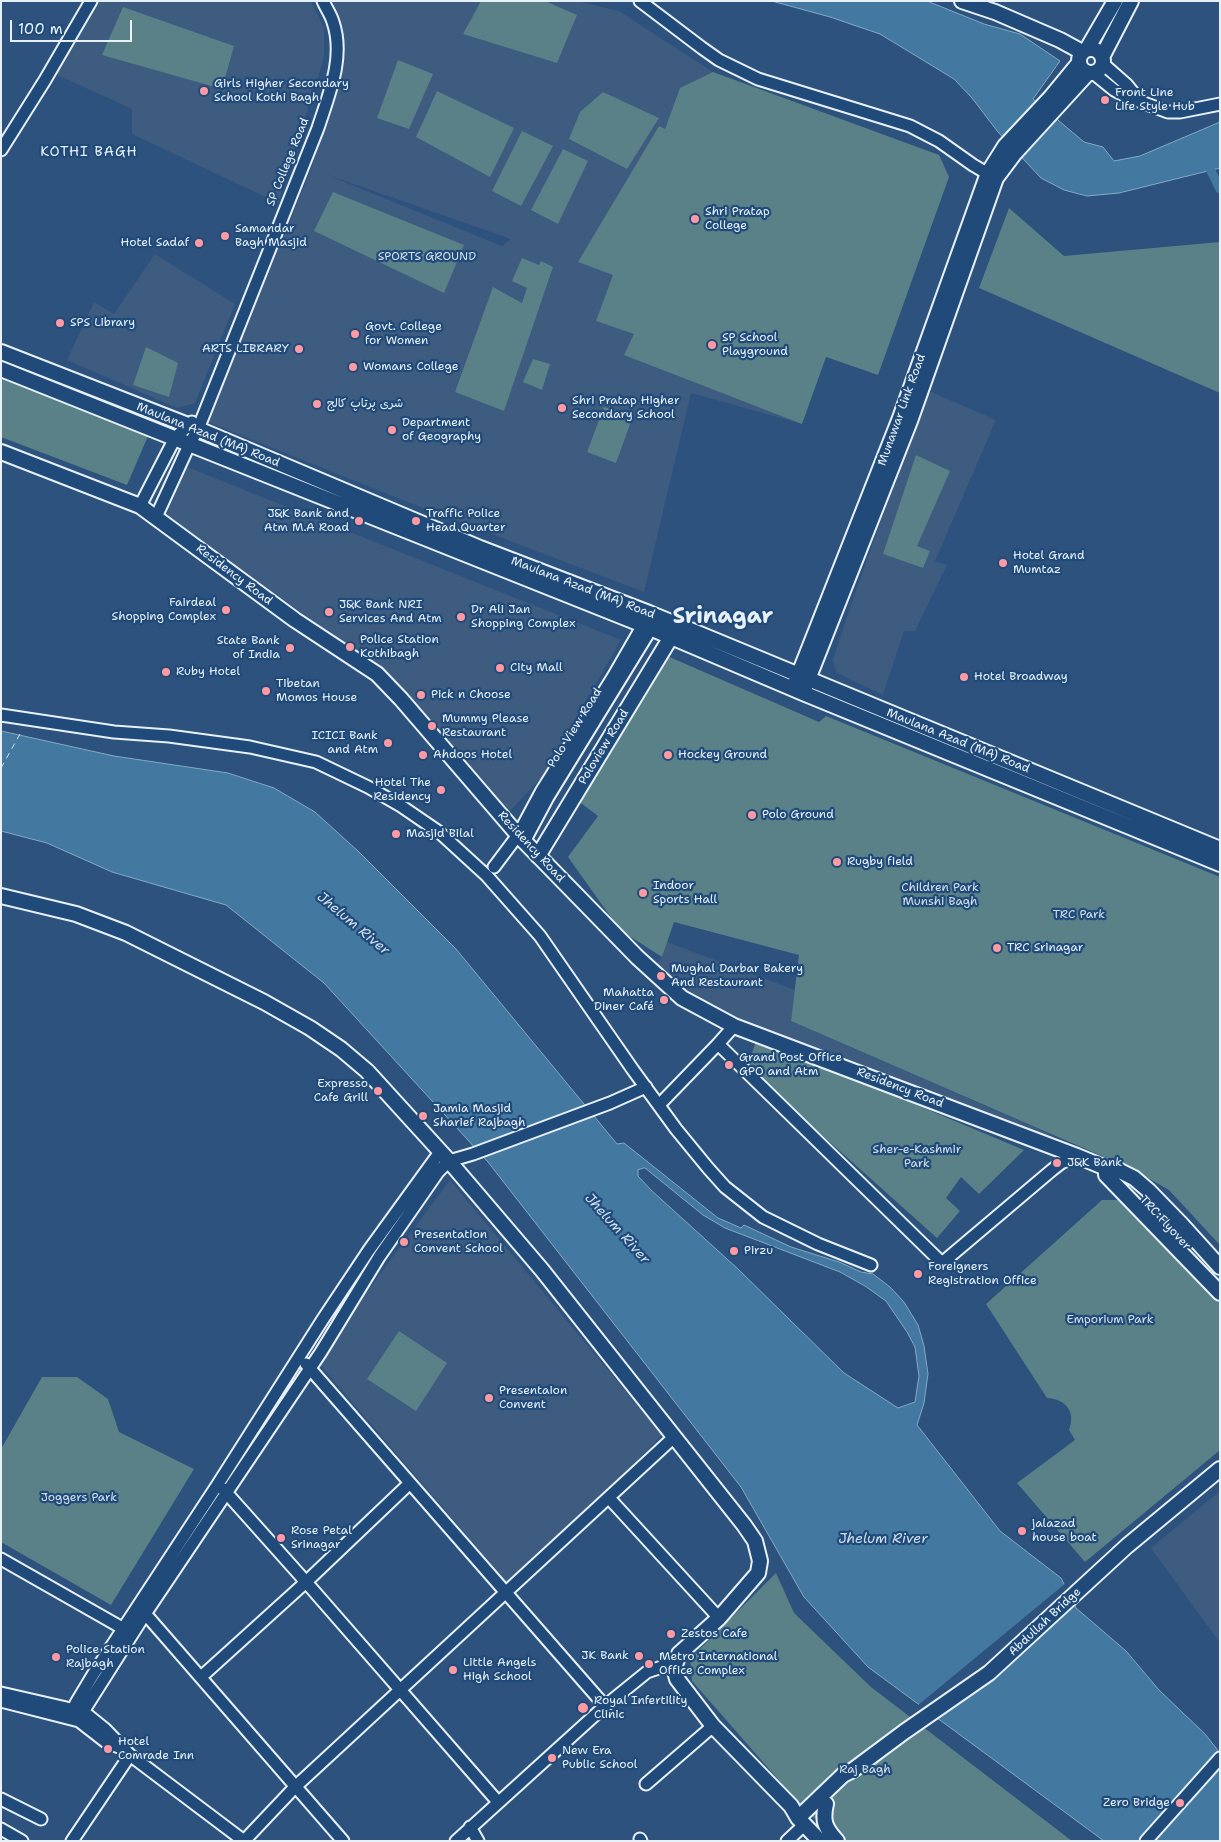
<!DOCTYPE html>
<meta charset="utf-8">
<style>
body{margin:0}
#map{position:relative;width:1221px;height:1842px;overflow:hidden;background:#2d527d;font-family:"Shantell Sans",sans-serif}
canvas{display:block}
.frame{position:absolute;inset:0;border:2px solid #e8f1f8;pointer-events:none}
.scale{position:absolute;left:10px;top:20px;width:122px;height:22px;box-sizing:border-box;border:2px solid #e8f1f8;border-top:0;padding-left:6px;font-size:15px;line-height:18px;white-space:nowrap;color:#e8f1f8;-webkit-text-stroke:4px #1f4a7a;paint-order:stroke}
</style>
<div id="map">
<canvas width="1221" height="1842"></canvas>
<div class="frame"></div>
<div class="scale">100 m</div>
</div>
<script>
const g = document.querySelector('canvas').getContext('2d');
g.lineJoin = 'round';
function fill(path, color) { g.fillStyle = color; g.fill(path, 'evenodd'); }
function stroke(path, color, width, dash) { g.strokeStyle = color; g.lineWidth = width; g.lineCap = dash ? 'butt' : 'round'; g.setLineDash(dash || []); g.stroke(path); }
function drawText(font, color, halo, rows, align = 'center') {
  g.font = font + ' "Shantell Sans","Playpen Sans Arabic",sans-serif'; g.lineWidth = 4.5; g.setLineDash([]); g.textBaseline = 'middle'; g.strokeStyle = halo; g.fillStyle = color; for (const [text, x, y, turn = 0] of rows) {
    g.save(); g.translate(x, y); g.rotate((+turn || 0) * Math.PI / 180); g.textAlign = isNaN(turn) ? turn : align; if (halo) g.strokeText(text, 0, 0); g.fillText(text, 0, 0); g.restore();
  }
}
fill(new Path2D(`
 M 95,1 L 311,1 L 324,28 L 324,58 L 278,203 L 132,134 L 132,109 L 55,74 Z
 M 327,1 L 577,1 L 619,11 L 713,72 L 939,155 L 949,177 L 823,355 L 826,356 L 802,424 L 691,393 L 644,592 L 400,499 L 208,422 L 311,169 L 342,69 L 345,47 ZM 325,174 L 511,239 L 502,246 Z
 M 155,254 L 235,304 L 195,403 L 177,408 L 67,360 L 94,302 L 114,314 Z
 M 927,390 L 996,420 L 935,561 L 947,565 L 915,631 L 904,631 L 883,695 L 837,673 L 833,660 L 844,625 Z
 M 187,467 L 621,640 L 543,776 L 507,814 L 382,670 L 166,516 Z
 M 667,942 L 795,990 L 791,1021 L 1052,1135 L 1036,1137 L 737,1023 L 686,996 L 653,966 L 662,957 Z
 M 450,1180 L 662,1435 L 511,1587 L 316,1360 Z
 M 1220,1491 L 1220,1643 L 1151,1548 Z`), '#3e5b80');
fill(new Path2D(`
 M 481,1 L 545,1 L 577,15 L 557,63 L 463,34 Z
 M 123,7 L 234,46 L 222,89 L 102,55 Z
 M 398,60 L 433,74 L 409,129 L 377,118 Z
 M 713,72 L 939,155 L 949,177 L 878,375 L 826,357 L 802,424 L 624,355 L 634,334 L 596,321 L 613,275 L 578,262 L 659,126 L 665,129 L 680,88 Z
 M 437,91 L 514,128 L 490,177 L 416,137 Z
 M 603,92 L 659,118 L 627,169 L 569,139 L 580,112 Z
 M 522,131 L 553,146 L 521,206 L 492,191 Z
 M 563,149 L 588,161 L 558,224 L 531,210 Z
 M 333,192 L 464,245 L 444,293 L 314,231 Z
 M 1009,208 L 1064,256 L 1220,242 L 1220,393 L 979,288 Z
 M 522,258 L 539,265 L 541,261 L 553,267 L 504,411 L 455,392 L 493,287 L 522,303 L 527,288 L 512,281 Z
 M 146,347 L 178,363 L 169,397 L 133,385 Z
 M 533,359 L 550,364 L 542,390 L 523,382 Z
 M 1,377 L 148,436 L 127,485 L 1,437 Z
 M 604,407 L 633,416 L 616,463 L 587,452 Z
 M 916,455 L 950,471 L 917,546 L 930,551 L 923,568 L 883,554 Z
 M 658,652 L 819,722 L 826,716 L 1220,877 L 1220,1245 L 1169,1190 L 1134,1170 L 791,1021 L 799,955 L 674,922 L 662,957 L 620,930 L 568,857 L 598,816 L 573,797 Z
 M 757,1038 L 1024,1150 L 979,1194 L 961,1177 L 946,1198 L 960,1211 L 937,1238 L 747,1068 Z
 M 1102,1200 L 1127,1200 L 1220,1298 L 1220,1450 L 1085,1562 L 1017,1483 L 1075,1440 L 1069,1430 C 1076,1412 1066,1399 1047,1398 L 986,1304 Z
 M 399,1331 L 447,1363 L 416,1411 L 367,1379 Z
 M 42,1377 L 77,1377 L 108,1399 L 119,1432 L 194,1469 L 111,1605 L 1,1542 L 1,1449 Z
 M 776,1573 L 794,1613 L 871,1687 L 1072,1841 L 836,1841 L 790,1793 L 692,1681 L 690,1659 Z`), '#598187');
const water = new Path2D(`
 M 772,1 L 927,1 L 984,24 L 1020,34 L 1060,61 L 1033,99 L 1084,142 L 1103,147 L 1114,161 L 1140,156 L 1220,122 L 1220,168 L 1119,193 L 1087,196 L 1064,190 L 1041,178 L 998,132 L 972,98 L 954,79 L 880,34 L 830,17 Z
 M 1,731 L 114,756 L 228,773 L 274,788 L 315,812 L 359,852 L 456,949 L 617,1144 L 624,1143 L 718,1218 L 741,1228 L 744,1225 L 791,1247 L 839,1262 L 861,1272 L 873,1274 L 890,1287 L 904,1302 L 918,1325 L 924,1346 L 928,1374 L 924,1403 L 917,1425 L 1000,1531 L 1061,1578 L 1076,1608 L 1126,1651 L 1159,1690 L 1205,1734 L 1220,1753 L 1220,1841 L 1104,1841 L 868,1667 L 804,1597 L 741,1487 L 488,1162 L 324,983 L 226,905 L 112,872 L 47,843 L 1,831 ZM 645,1168 L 703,1215 L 725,1228 L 840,1272 L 865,1286 L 886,1301 L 907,1332 L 915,1347 L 919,1376 L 915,1402 L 898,1408 L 844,1373 L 738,1269 L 651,1190 L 638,1176 L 638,1170 Z`);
fill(water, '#4379a0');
stroke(water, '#85a9c3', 1);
fill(new Path2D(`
 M 1066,1583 L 1074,1599 L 931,1716 L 917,1706 Z`), '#2d527d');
stroke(new Path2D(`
 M 1207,163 L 1220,189`), '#4379a0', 9);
stroke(new Path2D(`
 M 1,768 L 20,734`), '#cfdfeb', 1, [6, 5]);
const minor = new Path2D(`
 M 640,1 L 702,48 L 719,60 L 758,79 L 910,126 L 939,141 L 973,165 L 995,178
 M 1102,63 L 1127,85 L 1140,101
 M 1093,73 L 1114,90 L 1125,96 L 1168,112 L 1180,112 L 1220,104
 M 1,150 L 45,80 L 91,1
 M 140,506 L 175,438 L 192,422
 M 156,517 L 190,443 L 198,429 L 318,128 C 329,94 345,57 333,22 C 331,15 326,8 323,1
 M 1,715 L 114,732 L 169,736 L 250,747 L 316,762 L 368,787 L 401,806 L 439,832 L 487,876 L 540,936 L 633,1070 L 676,1129 L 708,1168 L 725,1187 L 763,1217 L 818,1244 L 871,1265
 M 524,842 L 548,797 L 651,629
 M 494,867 L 518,835 L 541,792 L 613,677 L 643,625
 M 734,1026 L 718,1044 L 942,1263 L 1052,1170 L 1061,1163 L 1077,1156
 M 659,1105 L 718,1044
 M 306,1364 L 605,1706
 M 223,1489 L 306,1582 L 498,1802
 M 609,1498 L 719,1618
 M 1,1559 L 124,1629
 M 142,1610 L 343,1841
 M 201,1677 L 306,1582 L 410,1483
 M 1,1693 L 84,1712 L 105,1729 L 130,1755 L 244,1841
 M 1,1701 L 79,1721 L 106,1742 L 119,1747
 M 70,1718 L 76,1703 L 94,1673 L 218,1484 L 323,1319 L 369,1250 L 440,1152
 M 79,1721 L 86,1707 L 145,1614 L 321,1352 L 379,1257 L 438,1172 L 449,1161 L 473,1154 L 610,1103 L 646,1087
 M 646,1784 L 713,1726
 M 1,1799 L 41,1819
 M 470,1827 L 478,1841
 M 1,1829 L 22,1841
 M 640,1839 L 641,1841
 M 72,1841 L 130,1755
 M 244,1841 L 295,1787 L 674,1437
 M 456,1841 L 605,1706 L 647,1672 L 676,1662
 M 787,1841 L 804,1825
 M 1146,1841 L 1220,1758`);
const major = new Path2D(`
 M 962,1 L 995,12 L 1060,40 L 1082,52
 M 1087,49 L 1115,1
 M1079 61a12 12 0 1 1 24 0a12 12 0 1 1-24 0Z
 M 1102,57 L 1131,1
 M 1,352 L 198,429 L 480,548 L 649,613 L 1220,849
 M 1,369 L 643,625 L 803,693 L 1220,864
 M 1,452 L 140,506 L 295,620 L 377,674 L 401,699 L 518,835 L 637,957 L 682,998 L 734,1026 L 1077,1156 L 1106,1168 L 1116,1169 L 1134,1178 L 1148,1190 L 1182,1225 L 1220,1267
 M 795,684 L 900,418 L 988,173 L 1005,146 L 1051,97 L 1079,63
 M 805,687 L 910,421 L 996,178 L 1014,154 L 1088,73
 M 538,856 L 671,637
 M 1,896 L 76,914 L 126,933 L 264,1002 L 310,1028 L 341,1049 L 367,1071 L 449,1161 L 542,1270 L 744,1525 L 755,1541 L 760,1561 L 758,1573 L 719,1618 L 679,1654 L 674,1668 L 677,1679 L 713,1726 L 791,1806 L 798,1818 L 820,1841
 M 1106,1168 L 1106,1175 L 1220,1293
 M 826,1804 C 822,1821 825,1828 837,1841
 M 798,1818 L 843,1775 L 853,1770 L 904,1732 L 989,1673 L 1127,1546 L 1220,1469`);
stroke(minor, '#e8f1f8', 15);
stroke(major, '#e8f1f8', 18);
stroke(minor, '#1f4a7a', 11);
stroke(major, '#1f4a7a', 14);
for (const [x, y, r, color] of [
 [204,91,5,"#ff9aa2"],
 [1105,100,5,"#ff9aa2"],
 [695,219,5,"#ff9aa2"],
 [225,236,5,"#ff9aa2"],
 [199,243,5,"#ff9aa2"],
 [60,323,5,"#ff9aa2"],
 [355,334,5,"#ff9aa2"],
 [712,345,5,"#ff9aa2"],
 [299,349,5,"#ff9aa2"],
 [353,367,5,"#ff9aa2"],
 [317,404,5,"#ff9aa2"],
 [562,408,5,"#ff9aa2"],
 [392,430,5,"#ff9aa2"],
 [359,521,5,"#ff9aa2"],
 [416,521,5,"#ff9aa2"],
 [1003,563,5,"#ff9aa2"],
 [226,610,5,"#ff9aa2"],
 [329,612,5,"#ff9aa2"],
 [461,617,5,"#ff9aa2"],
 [350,647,5,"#ff9aa2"],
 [290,648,5,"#ff9aa2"],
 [500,668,5,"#ff9aa2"],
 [166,672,5,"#ff9aa2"],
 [964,677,5,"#ff9aa2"],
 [266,691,5,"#ff9aa2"],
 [421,695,5,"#ff9aa2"],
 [432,726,5,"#ff9aa2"],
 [388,743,5,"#ff9aa2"],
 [423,755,5,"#ff9aa2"],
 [668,755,5,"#ff9aa2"],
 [441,790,5,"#ff9aa2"],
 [752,815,5,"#ff9aa2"],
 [396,834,5,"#ff9aa2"],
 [837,862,5,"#ff9aa2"],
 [643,893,5,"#ff9aa2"],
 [997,948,5,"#ff9aa2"],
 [661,976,5,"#ff9aa2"],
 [664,1000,5,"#ff9aa2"],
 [729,1065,5,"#ff9aa2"],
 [378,1091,5,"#ff9aa2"],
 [423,1116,5,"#ff9aa2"],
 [1057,1163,5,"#ff9aa2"],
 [404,1242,5,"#ff9aa2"],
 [734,1251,5,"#ff9aa2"],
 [918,1274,5,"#ff9aa2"],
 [489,1398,5,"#ff9aa2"],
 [1022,1531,5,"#ff9aa2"],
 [281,1538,5,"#ff9aa2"],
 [671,1634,5,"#ff9aa2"],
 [639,1656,5,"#ff9aa2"],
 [56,1657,5,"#ff9aa2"],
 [649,1664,5,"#ff9aa2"],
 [453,1670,5,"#ff9aa2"],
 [583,1708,6,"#ff9aa2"],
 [108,1749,5,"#ff9aa2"],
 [552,1758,5,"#ff9aa2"],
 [1180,1803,5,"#ff9aa2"]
]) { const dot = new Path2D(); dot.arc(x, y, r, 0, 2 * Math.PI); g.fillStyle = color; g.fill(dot); stroke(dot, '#1f4a7a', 2); }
drawText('12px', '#e8f1f8', '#1f4a7a', [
 ["Girls Higher Secondary",214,84],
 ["School Kothi Bagh",214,98],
 ["Front Line",1115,93],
 ["Life Style Hub",1115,107],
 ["Shri Pratap",705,212],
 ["College",705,226],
 ["Samandar",235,229],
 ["Bagh Masjid",235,243],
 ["Hotel Sadaf",189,243,"right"],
 ["SPS Library",70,323],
 ["Govt. College",365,327],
 ["for Women",365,341],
 ["SP School",722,338],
 ["Playground",722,352],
 ["ARTS LIBRARY",289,349,"right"],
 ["Womans College",363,367],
 ["Shri Pratap Higher",572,401],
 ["Secondary School",572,415],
 ["شری پرتاپ کالج",327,404],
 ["Department",402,423],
 ["of Geography",402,437],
 ["J&K Bank and",349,514,"right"],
 ["Atm M.A Road",349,528,"right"],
 ["Traffic Police",426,514],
 ["Head Quarter",426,528],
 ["Hotel Grand",1013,556],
 ["Mumtaz",1013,570],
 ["Fairdeal",216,603,"right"],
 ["Shopping Complex",216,617,"right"],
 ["J&K Bank NRI",339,605],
 ["Services And Atm",339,619],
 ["Dr Ali Jan",471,610],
 ["Shopping Complex",471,624],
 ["Police Station",360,640],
 ["Kothibagh",360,654],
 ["State Bank",280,641,"right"],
 ["of India",280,655,"right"],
 ["City Mall",510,668],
 ["Ruby Hotel",176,672],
 ["Hotel Broadway",974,677],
 ["Tibetan",276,684],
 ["Momos House",276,698],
 ["Pick n Choose",431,695],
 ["Mummy Please",442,719],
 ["Restaurant",442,733],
 ["ICICI Bank",378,736,"right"],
 ["and Atm",378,750,"right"],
 ["Ahdoos Hotel",433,755],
 ["Hockey Ground",678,755],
 ["Hotel The",431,783,"right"],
 ["Residency",431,797,"right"],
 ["Polo Ground",762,815],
 ["Masjid Bilal",406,834],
 ["Rugby field",847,862],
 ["Indoor",653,886],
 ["Sports Hall",653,900],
 ["TRC Srinagar",1007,948],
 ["Mughal Darbar Bakery",671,969],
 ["And Restaurant",671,983],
 ["Mahatta",654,993,"right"],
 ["Diner Café",654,1007,"right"],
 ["Grand Post Office",739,1058],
 ["GPO and Atm",739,1072],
 ["Expresso",368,1084,"right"],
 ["Cafe Grill",368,1098,"right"],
 ["Jamia Masjid",433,1109],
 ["Sharief Rajbagh",433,1123],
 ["J&K Bank",1067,1163],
 ["Presentation",414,1235],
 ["Convent School",414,1249],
 ["Pirzu",744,1251],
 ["Foreigners",928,1267],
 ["Registration Office",928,1281],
 ["Presentaion",499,1391],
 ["Convent",499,1405],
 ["jalazad",1032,1524],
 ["house boat",1032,1538],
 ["Rose Petal",291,1531],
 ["Srinagar",291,1545],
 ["Zestos Cafe",681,1634],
 ["Police Station",66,1650],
 ["Rajbagh",66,1664],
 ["JK Bank",629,1656,"right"],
 ["Metro International",659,1657],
 ["Office Complex",659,1671],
 ["Little Angels",463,1663],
 ["High School",463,1677],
 ["Royal Infertility",594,1701],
 ["Clinic",594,1715],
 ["Hotel",118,1742],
 ["Comrade Inn",118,1756],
 ["New Era",562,1751],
 ["Public School",562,1765],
 ["Zero Bridge",1170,1803,"right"]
], 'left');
drawText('12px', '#e8f1f8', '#1f4a7a', [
 ["SP College Road",288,162,-68],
 ["Munawar Link Road",902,410,-70],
 ["Maulana Azad (MA) Road",208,435,22],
 ["Residency Road",234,575,37],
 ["Maulana Azad (MA) Road",583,588,21],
 ["Polo View Road",575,728,-58],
 ["Maulana Azad (MA) Road",958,741,22],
 ["Poloview Road",604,747,-59],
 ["Residency Road",531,847,47],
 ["Residency Road",900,1088,21],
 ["TRC Flyover",1165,1223,47],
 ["Abdullah Bridge",1045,1622,-43]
]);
drawText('12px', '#d3e0e7', '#1f4a7a', [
 ["SPORTS GROUND",427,257],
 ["Children Park",940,888],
 ["Munshi Bagh",940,902],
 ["TRC Park",1079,915],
 ["Sher-e-Kashmir",917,1150],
 ["Park",917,1164],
 ["Emporium Park",1110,1320],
 ["Joggers Park",79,1498],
 ["Raj Bagh",865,1770]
]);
g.letterSpacing = '1px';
drawText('14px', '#e8f1f8', '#1f4a7a', [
 ["KOTHI BAGH",89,152]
]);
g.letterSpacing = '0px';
drawText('italic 14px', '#cfdfeb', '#1f4a7a', [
 ["Jhelum River",353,924,40],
 ["Jhelum River",617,1229,48],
 ["Jhelum River",883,1539]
]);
drawText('bold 22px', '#e8f1f8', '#1f4a7a', [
 ["Srinagar",723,617]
]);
</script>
